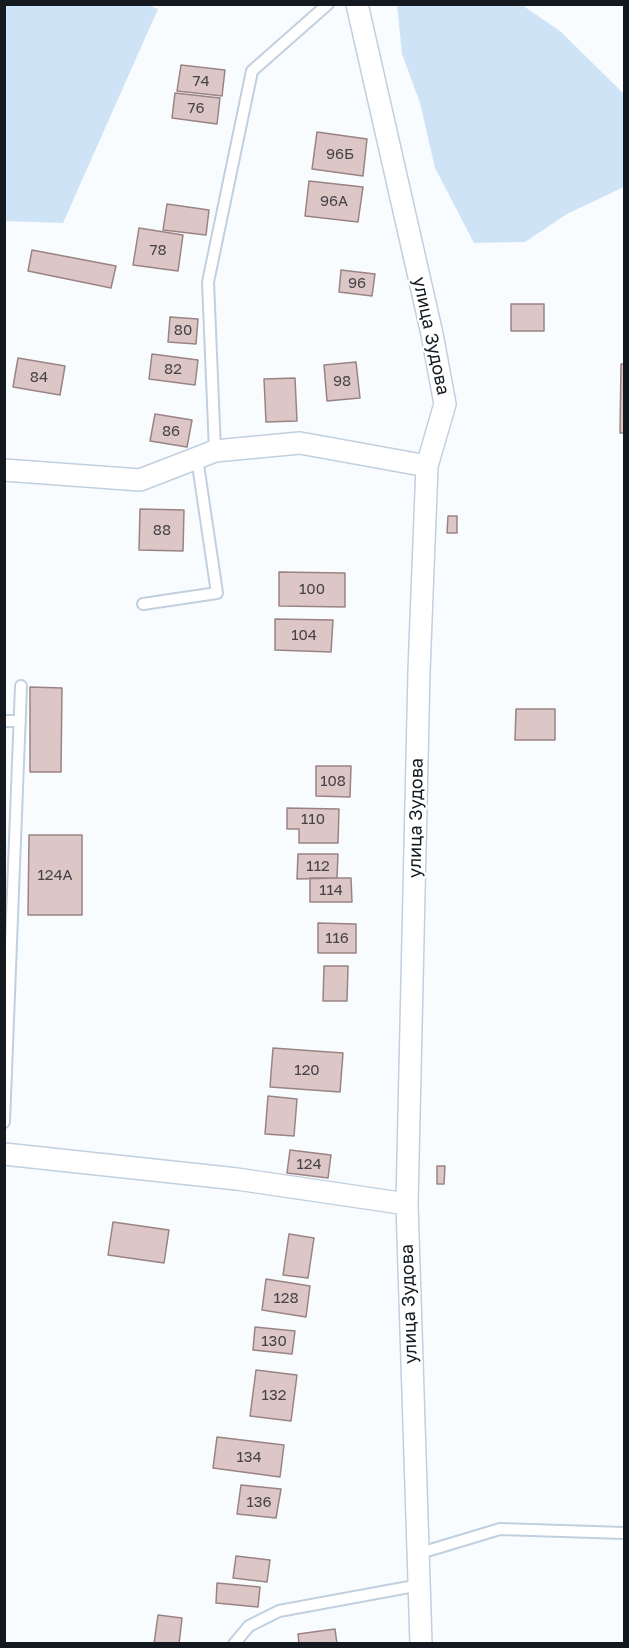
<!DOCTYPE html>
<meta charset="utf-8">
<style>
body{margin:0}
#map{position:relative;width:629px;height:1648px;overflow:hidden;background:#f9fcff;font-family:"Golos Text",sans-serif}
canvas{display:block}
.frame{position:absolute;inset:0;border:6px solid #13191e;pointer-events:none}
</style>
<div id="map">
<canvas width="629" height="1648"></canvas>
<div class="frame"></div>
</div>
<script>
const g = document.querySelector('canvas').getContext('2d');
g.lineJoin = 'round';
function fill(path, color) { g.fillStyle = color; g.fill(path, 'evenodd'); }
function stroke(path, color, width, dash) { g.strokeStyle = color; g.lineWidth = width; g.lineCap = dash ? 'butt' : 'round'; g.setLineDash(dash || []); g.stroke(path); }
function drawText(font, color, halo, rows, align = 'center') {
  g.font = font + ' "Golos Text",sans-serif'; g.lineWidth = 4.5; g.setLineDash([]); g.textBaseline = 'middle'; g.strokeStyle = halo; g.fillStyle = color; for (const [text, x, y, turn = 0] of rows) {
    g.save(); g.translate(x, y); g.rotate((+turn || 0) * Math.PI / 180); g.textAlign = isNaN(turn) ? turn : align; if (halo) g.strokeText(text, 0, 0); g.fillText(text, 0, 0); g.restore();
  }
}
fill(new Path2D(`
 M 145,4 L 158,9 L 63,223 L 5,221 L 5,5 Z
 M 397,5 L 522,5 L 560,31 L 624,94 L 624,187 L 567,214 L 525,242 L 474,243 L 435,168 L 420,103 L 402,54 Z`), '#cfe3f7');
const building = new Path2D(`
 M 181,65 L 225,70 L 222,96 L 177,91 Z
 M 175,93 L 220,98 L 217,124 L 172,118 Z
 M 317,132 L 367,139 L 363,176 L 312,169 Z
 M 309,181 L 363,187 L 358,222 L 305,216 Z
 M 167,204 L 209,210 L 206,235 L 163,230 Z
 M 139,228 L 183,235 L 178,271 L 133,265 Z
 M 32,250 L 116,266 L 111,288 L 28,271 Z
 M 341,270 L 375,274 L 372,296 L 339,292 Z
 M 511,304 L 544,304 L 544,331 L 511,331 Z
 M 170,317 L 198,319 L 196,344 L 168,342 Z
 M 152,354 L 198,360 L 195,385 L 149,379 Z
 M 18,358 L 65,366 L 60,395 L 13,387 Z
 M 356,362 L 360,398 L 327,401 L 324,365 Z
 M 621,364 L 624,364 L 624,433 L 620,433 Z
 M 295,378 L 297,421 L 266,422 L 264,379 Z
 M 155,414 L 192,420 L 187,447 L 150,441 Z
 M 140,509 L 184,510 L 183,551 L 139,550 Z
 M 448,516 L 457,516 L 457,533 L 447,533 Z
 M 279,572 L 345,573 L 345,607 L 279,606 Z
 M 275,619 L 333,620 L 331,652 L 275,650 Z
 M 30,687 L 62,688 L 61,772 L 30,772 Z
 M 516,709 L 555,709 L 555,740 L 515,740 Z
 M 316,766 L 351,766 L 350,797 L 316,796 Z
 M 287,808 L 339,809 L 338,843 L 299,843 L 299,829 L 287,829 Z
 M 29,835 L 82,835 L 82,915 L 28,915 Z
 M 298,854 L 338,854 L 337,878 L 297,879 Z
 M 310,878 L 351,878 L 352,902 L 310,902 Z
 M 318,923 L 356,924 L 356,953 L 318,953 Z
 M 324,966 L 348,966 L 347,1001 L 323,1001 Z
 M 273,1048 L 343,1053 L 340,1092 L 270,1087 Z
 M 268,1096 L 297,1099 L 294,1136 L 265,1134 Z
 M 290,1150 L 331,1155 L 328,1178 L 287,1173 Z
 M 437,1166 L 445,1166 L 444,1184 L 437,1184 Z
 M 113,1222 L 169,1230 L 164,1263 L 108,1255 Z
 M 289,1234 L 314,1238 L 308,1278 L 283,1275 Z
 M 266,1279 L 310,1286 L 306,1317 L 262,1310 Z
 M 255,1327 L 295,1331 L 292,1354 L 253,1350 Z
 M 256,1370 L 297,1375 L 291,1421 L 250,1416 Z
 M 217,1437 L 284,1445 L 280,1477 L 213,1468 Z
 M 241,1485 L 281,1489 L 276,1518 L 237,1514 Z
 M 236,1556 L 270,1560 L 267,1582 L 233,1578 Z
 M 217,1583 L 260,1587 L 258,1607 L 216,1603 Z
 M 158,1615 L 182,1618 L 179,1644 L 154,1644 Z
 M 335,1629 L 337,1644 L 299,1644 L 298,1634 Z`);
fill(building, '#ddc6c6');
stroke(building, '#998483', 1.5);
const lane = new Path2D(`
 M 215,451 L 208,282 L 252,71 L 328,4
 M 143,604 L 217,593 L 197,458
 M 4,721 L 20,721
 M 4,1122 L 21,686
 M 417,1554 L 500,1529 L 624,1533
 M 234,1644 L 249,1626 L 279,1611 L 420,1585`);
const street = new Path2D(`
 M 357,4 L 432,334 L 445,404 L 427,466 L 419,671 L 407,1204 L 421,1644
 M 4,470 L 140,480 L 215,451 L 300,443 L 427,466
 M 4,1154 L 237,1179 L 407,1204`);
stroke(lane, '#c1d0df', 14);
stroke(street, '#c1d0df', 24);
stroke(lane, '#fff', 10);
stroke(street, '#fff', 21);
drawText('15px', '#464448', null, [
 ["74",201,81],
 ["76",196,108],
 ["96Б",340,154],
 ["96А",334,201],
 ["78",158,250],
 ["96",357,283],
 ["80",183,330],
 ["82",173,369],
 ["84",39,377],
 ["98",342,381],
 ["86",171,431],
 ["88",162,530],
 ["100",312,589],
 ["104",304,635],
 ["108",333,781],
 ["110",313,819],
 ["112",318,866],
 ["124А",55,875],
 ["114",331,890],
 ["116",337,938],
 ["120",307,1070],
 ["124",309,1164],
 ["128",286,1298],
 ["130",274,1341],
 ["132",274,1395],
 ["134",249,1457],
 ["136",259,1502]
]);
drawText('18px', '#13191e', '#fff', [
 ["улица Зудова",431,336,78],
 ["улица Зудова",416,818,-89],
 ["улица Зудова",409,1304,-92]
]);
</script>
